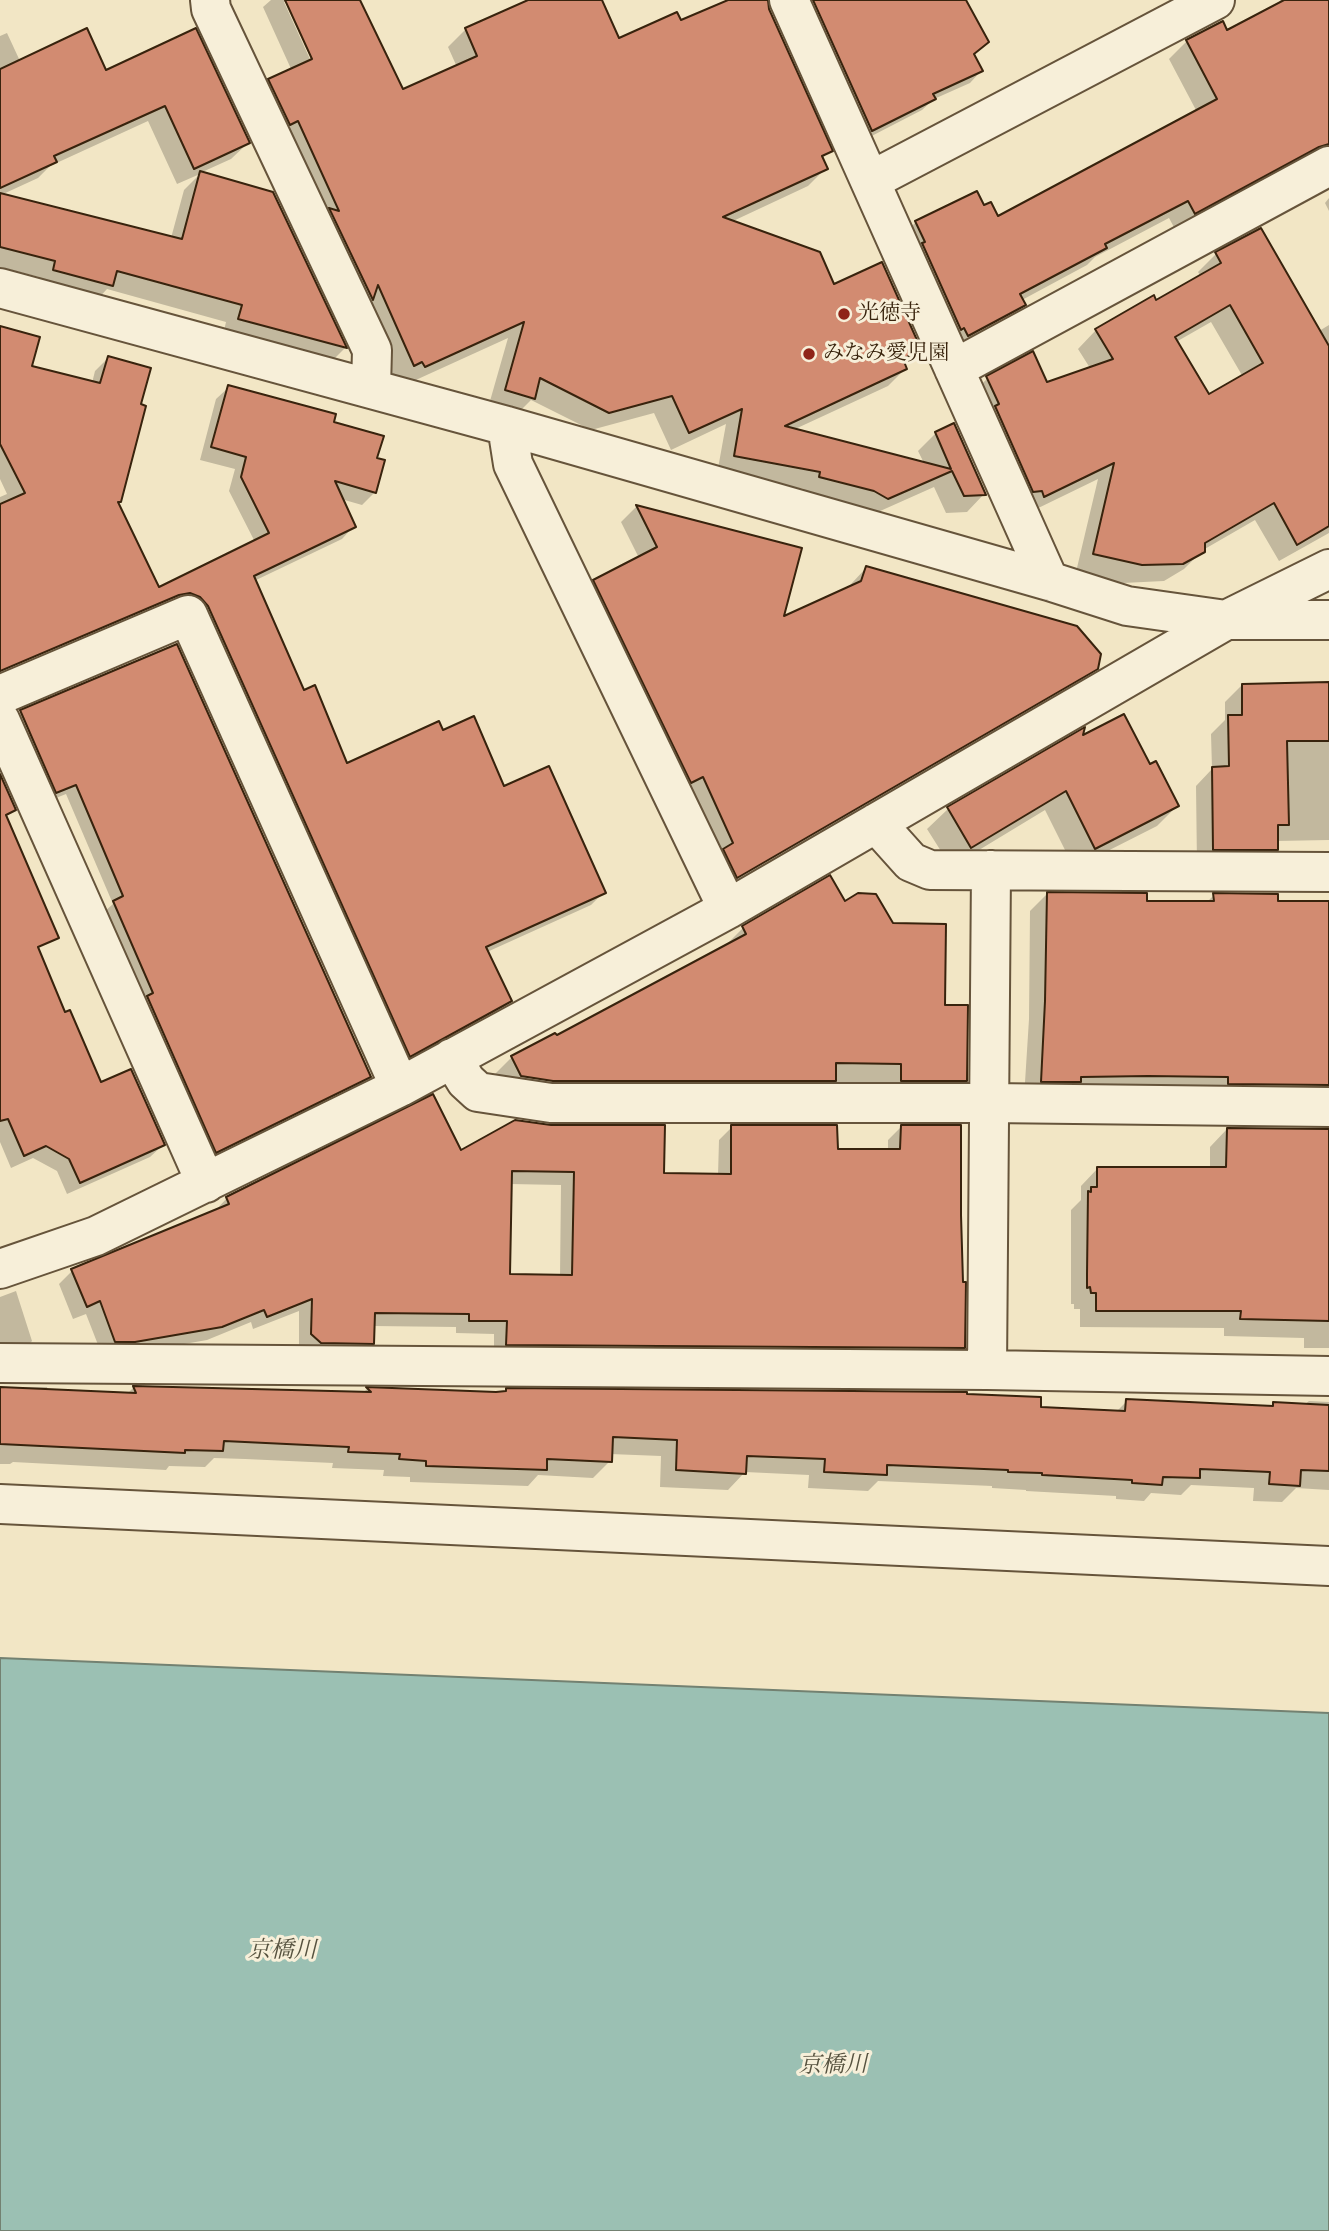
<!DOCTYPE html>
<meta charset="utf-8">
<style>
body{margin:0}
canvas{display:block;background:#f2e6c5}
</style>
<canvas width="1329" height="2231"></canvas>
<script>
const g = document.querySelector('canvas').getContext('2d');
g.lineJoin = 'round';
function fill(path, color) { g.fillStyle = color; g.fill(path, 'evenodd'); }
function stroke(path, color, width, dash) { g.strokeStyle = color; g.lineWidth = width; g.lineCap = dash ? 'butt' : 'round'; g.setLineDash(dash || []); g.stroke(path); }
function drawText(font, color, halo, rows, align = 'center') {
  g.font = font + ' "IM FELL French Canon","Noto Serif JP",serif'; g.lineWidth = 6; g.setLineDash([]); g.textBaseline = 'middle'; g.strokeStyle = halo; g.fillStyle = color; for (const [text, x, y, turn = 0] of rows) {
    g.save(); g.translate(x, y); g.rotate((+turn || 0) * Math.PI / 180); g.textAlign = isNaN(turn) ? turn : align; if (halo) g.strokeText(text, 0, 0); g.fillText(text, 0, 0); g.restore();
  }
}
const water = new Path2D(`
 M 0,1658 L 1329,1713 L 1329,2231 L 0,2231 Z`);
fill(water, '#9bc0b3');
stroke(water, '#738171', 2);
fill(new Path2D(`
 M 271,0 L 359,0 L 402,91 L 457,67 L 448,47 L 466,29 L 533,0 L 594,0 L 618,40 L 680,22 L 733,0 L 767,0 L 767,9 L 830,150 L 822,159 L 826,168 L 808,186 L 731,222 L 834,286 L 919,349 L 903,365 L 905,369 L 888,386 L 793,430 L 924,463 L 918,451 L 936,433 L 984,494 L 967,512 L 946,513 L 934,487 L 869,516 L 802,494 L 804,489 L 717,474 L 726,424 L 671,450 L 654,413 L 591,430 L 531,400 L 516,415 L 488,408 L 508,338 L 407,384 L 396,382 L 363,308 L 252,98 L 269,81 L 292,71 L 263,7 ZM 284,2 L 288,2 L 317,67 L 314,68 Z
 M 795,0 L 964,0 L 973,55 L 981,71 L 970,83 L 934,99 L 922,110 L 860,142 Z
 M 1281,0 L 1329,0 L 1329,173 L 1176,231 L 1169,218 L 1095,257 L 1087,265 L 1022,300 L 1024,305 L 1006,323 L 950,353 L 898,240 L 916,222 L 983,207 L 997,219 L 1197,112 L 1169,59 L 1187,41 L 1227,32 L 1274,7 Z
 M 7,33 L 20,61 L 105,72 L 248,143 L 231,159 L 200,173 L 272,193 L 345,348 L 329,364 L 223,335 L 226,322 L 107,289 L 95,302 L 37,287 L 39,277 L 0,267 L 0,36 ZM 148,121 L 177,184 L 200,174 L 184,190 L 171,238 L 1,195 L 38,178 L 50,166 Z
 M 1329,198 L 1329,211 L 1325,203 Z
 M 1216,254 L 1319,331 L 1329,325 L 1329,533 L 1279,561 L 1255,520 L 1203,550 L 1184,569 L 1164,581 L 1123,583 L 1076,572 L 1098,479 L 1026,514 L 969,396 L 988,378 L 1046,384 L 1090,368 L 1078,349 L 1096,330 L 1156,302 L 1201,277 L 1198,272 ZM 1211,322 L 1243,377 L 1209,397 L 1176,342 Z
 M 0,328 L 30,367 L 92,383 L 95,371 L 108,358 L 120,501 L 117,504 L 158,589 L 255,542 L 229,491 L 235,469 L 200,460 L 216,399 L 229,387 L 332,423 L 375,460 L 375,492 L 362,505 L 341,499 L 354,526 L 342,539 L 254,581 L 303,692 L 346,766 L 442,733 L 503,789 L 604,892 L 591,905 L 487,952 L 510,1001 L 497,1014 L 397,1068 L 196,619 L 0,677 L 0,497 L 7,494 L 0,479 Z
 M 636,507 L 800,550 L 781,619 L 849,589 L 851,584 L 866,568 L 1097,668 L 1080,684 L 722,892 L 579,597 L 594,581 L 639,558 L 621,522 Z
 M 176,646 L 369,1076 L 359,1087 L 206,1162 L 104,912 L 113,904 L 66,794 L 46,802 L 10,722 L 21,712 Z
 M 1329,684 L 1329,840 L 1276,841 L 1276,849 L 1259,866 L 1197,866 L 1196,786 L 1212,769 L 1211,734 L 1225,720 L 1225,702 L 1242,685 Z
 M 1082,731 L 1081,738 L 1149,766 L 1177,806 L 1157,826 L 1074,868 L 1045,810 L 951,867 L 927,829 L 948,809 Z
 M 1047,894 L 1146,902 L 1207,902 L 1214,895 L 1276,902 L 1329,903 L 1329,1111 L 1024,1098 L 1029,1019 L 1030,911 Z
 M 844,904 L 943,1006 L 966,1080 L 943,1103 L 812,1103 L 489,1080 L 512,1057 L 556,1038 L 722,949 L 743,928 Z
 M 0,1018 L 100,1084 L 163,1145 L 150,1157 L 67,1194 L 57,1171 L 33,1158 L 11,1168 L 0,1142 Z
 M 732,1127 L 836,1150 L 888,1151 L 888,1140 L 901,1127 L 959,1215 L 964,1347 L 950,1361 L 494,1357 L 494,1334 L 456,1333 L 456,1327 L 373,1326 L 372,1343 L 359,1356 L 299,1348 L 299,1311 L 253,1329 L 251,1322 L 207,1340 L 121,1355 L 102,1355 L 86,1314 L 73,1319 L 59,1284 L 72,1271 L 214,1212 L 227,1198 L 461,1152 L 663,1175 L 718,1175 L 719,1140 ZM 510,1184 L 561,1185 L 560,1276 L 508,1276 Z
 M 1227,1129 L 1329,1131 L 1329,1348 L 1304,1348 L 1304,1338 L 1224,1336 L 1224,1328 L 1080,1327 L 1080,1309 L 1074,1309 L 1074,1304 L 1071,1304 L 1071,1210 L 1081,1200 L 1081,1186 L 1098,1168 L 1210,1169 L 1210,1147 Z
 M 16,1291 L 32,1341 L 16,1358 L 0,1357 L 0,1297 Z
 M 0,1387 L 47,1387 L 48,1391 L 127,1394 L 133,1388 L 363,1393 L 367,1389 L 496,1394 L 504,1393 L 507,1390 L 965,1395 L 1039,1409 L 1115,1413 L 1127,1401 L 1270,1408 L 1274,1404 L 1304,1405 L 1309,1401 L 1329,1402 L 1329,1490 L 1296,1488 L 1282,1502 L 1253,1501 L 1254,1488 L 1191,1485 L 1181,1495 L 1151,1493 L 1144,1501 L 1116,1499 L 1116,1496 L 1026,1491 L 1026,1490 L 992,1488 L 992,1486 L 878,1481 L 868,1491 L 808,1488 L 809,1475 L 745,1472 L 728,1490 L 660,1487 L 661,1456 L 610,1454 L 610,1461 L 593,1478 L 538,1475 L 528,1486 L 410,1482 L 410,1477 L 383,1476 L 384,1470 L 332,1468 L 333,1463 L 245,1459 L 214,1458 L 205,1467 L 169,1466 L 166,1470 L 13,1462 L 10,1464 L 0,1464 Z`), '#0003');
const building = new Path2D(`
 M 285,0 L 360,0 L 403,89 L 477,56 L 465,28 L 528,0 L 602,0 L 619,38 L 677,12 L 681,20 L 728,0 L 768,0 L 769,9 L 833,151 L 822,156 L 828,169 L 723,217 L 820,252 L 834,284 L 882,262 L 921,349 L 903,359 L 907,369 L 785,426 L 951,469 L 935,432 L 954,423 L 986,495 L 964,496 L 952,471 L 888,499 L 874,491 L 819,477 L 820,472 L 734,456 L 742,409 L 689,433 L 672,396 L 609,413 L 540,378 L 535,399 L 505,390 L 524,322 L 425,367 L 422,362 L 414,366 L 378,285 L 373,300 L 329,208 L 339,211 L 298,121 L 290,125 L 268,79 L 312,59 Z
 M 813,0 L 966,0 L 989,42 L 974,54 L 983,71 L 933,94 L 936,99 L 872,131 Z
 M 1284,0 L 1329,0 L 1329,144 L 1319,147 L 1195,214 L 1188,201 L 1105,244 L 1107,248 L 1020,294 L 1026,305 L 968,336 L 964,328 L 961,330 L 922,243 L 925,242 L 915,221 L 977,191 L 984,205 L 991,202 L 998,216 L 1217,99 L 1186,40 L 1223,21 L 1227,30 Z
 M 87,28 L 106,70 L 196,28 L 250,143 L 194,169 L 165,106 L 54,156 L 57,162 L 0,188 L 0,69 Z
 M 200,171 L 273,192 L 347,348 L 238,319 L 242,305 L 117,271 L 113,286 L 53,270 L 55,261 L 0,247 L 0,193 L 182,239 Z
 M 1261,228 L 1329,346 L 1329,526 L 1297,545 L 1274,503 L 1205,543 L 1205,552 L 1183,564 L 1142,565 L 1093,554 L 1114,463 L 1044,497 L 1042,491 L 1033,492 L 995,406 L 999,404 L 986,376 L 1033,351 L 1047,382 L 1113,359 L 1095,329 L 1154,295 L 1156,300 L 1221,263 L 1215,252 ZM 1230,305 L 1263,363 L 1209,394 L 1175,337 Z
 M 0,326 L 40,337 L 32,366 L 100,383 L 108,356 L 151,368 L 141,404 L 146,406 L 121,502 L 118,502 L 159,587 L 269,533 L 241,477 L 246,457 L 211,447 L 228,385 L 336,414 L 334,422 L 384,436 L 377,458 L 385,460 L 376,493 L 335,481 L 356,527 L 254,576 L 304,690 L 315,685 L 347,763 L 439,721 L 443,730 L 474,716 L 504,786 L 549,766 L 606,893 L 486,947 L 512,1001 L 410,1057 L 208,606 L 200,597 L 190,593 L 179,595 L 0,671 L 0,504 L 25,493 L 0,444 Z
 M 636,505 L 802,548 L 784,616 L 861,581 L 866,566 L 1077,626 L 1101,654 L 1098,669 L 737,878 L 723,849 L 733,843 L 703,777 L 691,783 L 593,580 L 657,547 Z
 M 177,644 L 371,1077 L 216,1153 L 147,996 L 153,993 L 113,901 L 123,896 L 76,785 L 56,793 L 20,710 Z
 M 1329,682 L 1329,741 L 1287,741 L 1289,825 L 1278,825 L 1278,850 L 1213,850 L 1212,767 L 1229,766 L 1228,715 L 1242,715 L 1242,684 Z
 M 1124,714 L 1150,764 L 1156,761 L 1179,806 L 1095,849 L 1066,791 L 971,848 L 947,807 L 1085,727 L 1083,735 Z
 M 0,774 L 16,810 L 6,815 L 59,938 L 38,947 L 65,1012 L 70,1010 L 101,1082 L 131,1069 L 165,1145 L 80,1183 L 69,1159 L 46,1146 L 24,1156 L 8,1119 L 0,1121 Z
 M 830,875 L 845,901 L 858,893 L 876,894 L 893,923 L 946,924 L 945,1005 L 968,1005 L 967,1081 L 901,1081 L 901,1064 L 836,1063 L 836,1081 L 553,1081 L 521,1076 L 511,1056 L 555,1033 L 557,1035 L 746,934 L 742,926 Z
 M 1047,892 L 1147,893 L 1147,901 L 1214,901 L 1213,893 L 1278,894 L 1278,901 L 1329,901 L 1329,1085 L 1228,1084 L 1228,1077 L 1148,1076 L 1081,1077 L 1081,1082 L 1041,1082 L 1045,1001 Z
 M 433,1094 L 461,1150 L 515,1120 L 551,1125 L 665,1125 L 664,1173 L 731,1174 L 731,1125 L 837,1125 L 838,1149 L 900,1149 L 901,1125 L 961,1125 L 961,1215 L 963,1282 L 966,1282 L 965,1348 L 506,1345 L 507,1321 L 469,1321 L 469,1314 L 375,1313 L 374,1344 L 321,1343 L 311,1334 L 312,1299 L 267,1317 L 264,1310 L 222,1327 L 135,1342 L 115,1342 L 100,1301 L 87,1307 L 71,1269 L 229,1204 L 226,1197 ZM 512,1171 L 574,1172 L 572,1275 L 510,1274 Z
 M 1227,1128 L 1329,1129 L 1329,1321 L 1240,1319 L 1241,1311 L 1096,1311 L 1096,1293 L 1091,1293 L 1090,1287 L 1087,1288 L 1087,1274 L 1088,1191 L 1091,1192 L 1091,1187 L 1097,1187 L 1097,1167 L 1226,1167 Z
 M 133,1386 L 371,1392 L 366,1387 L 496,1392 L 506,1391 L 506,1388 L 967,1392 L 967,1394 L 1041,1397 L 1041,1407 L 1125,1411 L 1126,1399 L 1273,1406 L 1273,1402 L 1329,1405 L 1329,1471 L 1301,1470 L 1300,1486 L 1269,1484 L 1270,1472 L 1200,1469 L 1200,1478 L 1163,1477 L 1162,1485 L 1132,1483 L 1132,1480 L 1042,1475 L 1042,1473 L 1008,1472 L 1008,1470 L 887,1465 L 887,1475 L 824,1472 L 825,1459 L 747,1456 L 746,1474 L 676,1470 L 677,1440 L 613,1437 L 612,1462 L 547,1459 L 547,1470 L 426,1466 L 426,1461 L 399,1459 L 400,1454 L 348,1452 L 349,1447 L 224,1441 L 223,1451 L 185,1450 L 185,1453 L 0,1444 L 0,1387 L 136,1393 Z`);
fill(building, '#d28b71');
stroke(building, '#38230d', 2);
const minor = new Path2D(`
 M 210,0 L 211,9 L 372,350 L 371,388
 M 789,0 L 1049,581
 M 870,181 L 1215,0
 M 0,288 L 507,426 L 1049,581 L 1127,606 L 1226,620 L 1329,620
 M 954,369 L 1329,166
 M 507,426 L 513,464 L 728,909
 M 0,695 L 188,615 L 400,1087
 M 0,720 L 206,1183
 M 876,823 L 911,862 L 930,870 L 1329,872
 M 452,1058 L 466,1081 L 478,1092 L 551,1103 L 990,1103 L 1329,1107
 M 0,1269 L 96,1236 L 400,1087 L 728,909 L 1226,620 L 1329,569
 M 0,1363 L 987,1370 L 1329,1376
 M 987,1370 L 991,870
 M 0,1504 L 1329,1566`);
stroke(minor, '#66543b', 42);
stroke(minor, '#f7efd9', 38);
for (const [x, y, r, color] of [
 [844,314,7,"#8f2418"],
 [809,354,7,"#8f2418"]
]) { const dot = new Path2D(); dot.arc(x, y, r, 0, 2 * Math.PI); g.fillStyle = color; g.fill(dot); stroke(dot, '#f7efd9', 2.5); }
drawText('21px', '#38230d', '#f7efd9', [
 ["光徳寺",858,314],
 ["みなみ愛児園",823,354]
], 'left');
drawText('italic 23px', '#56523f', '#f7efd9', [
 ["京橋川",282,1951],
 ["京橋川",833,2066,-1]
]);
</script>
